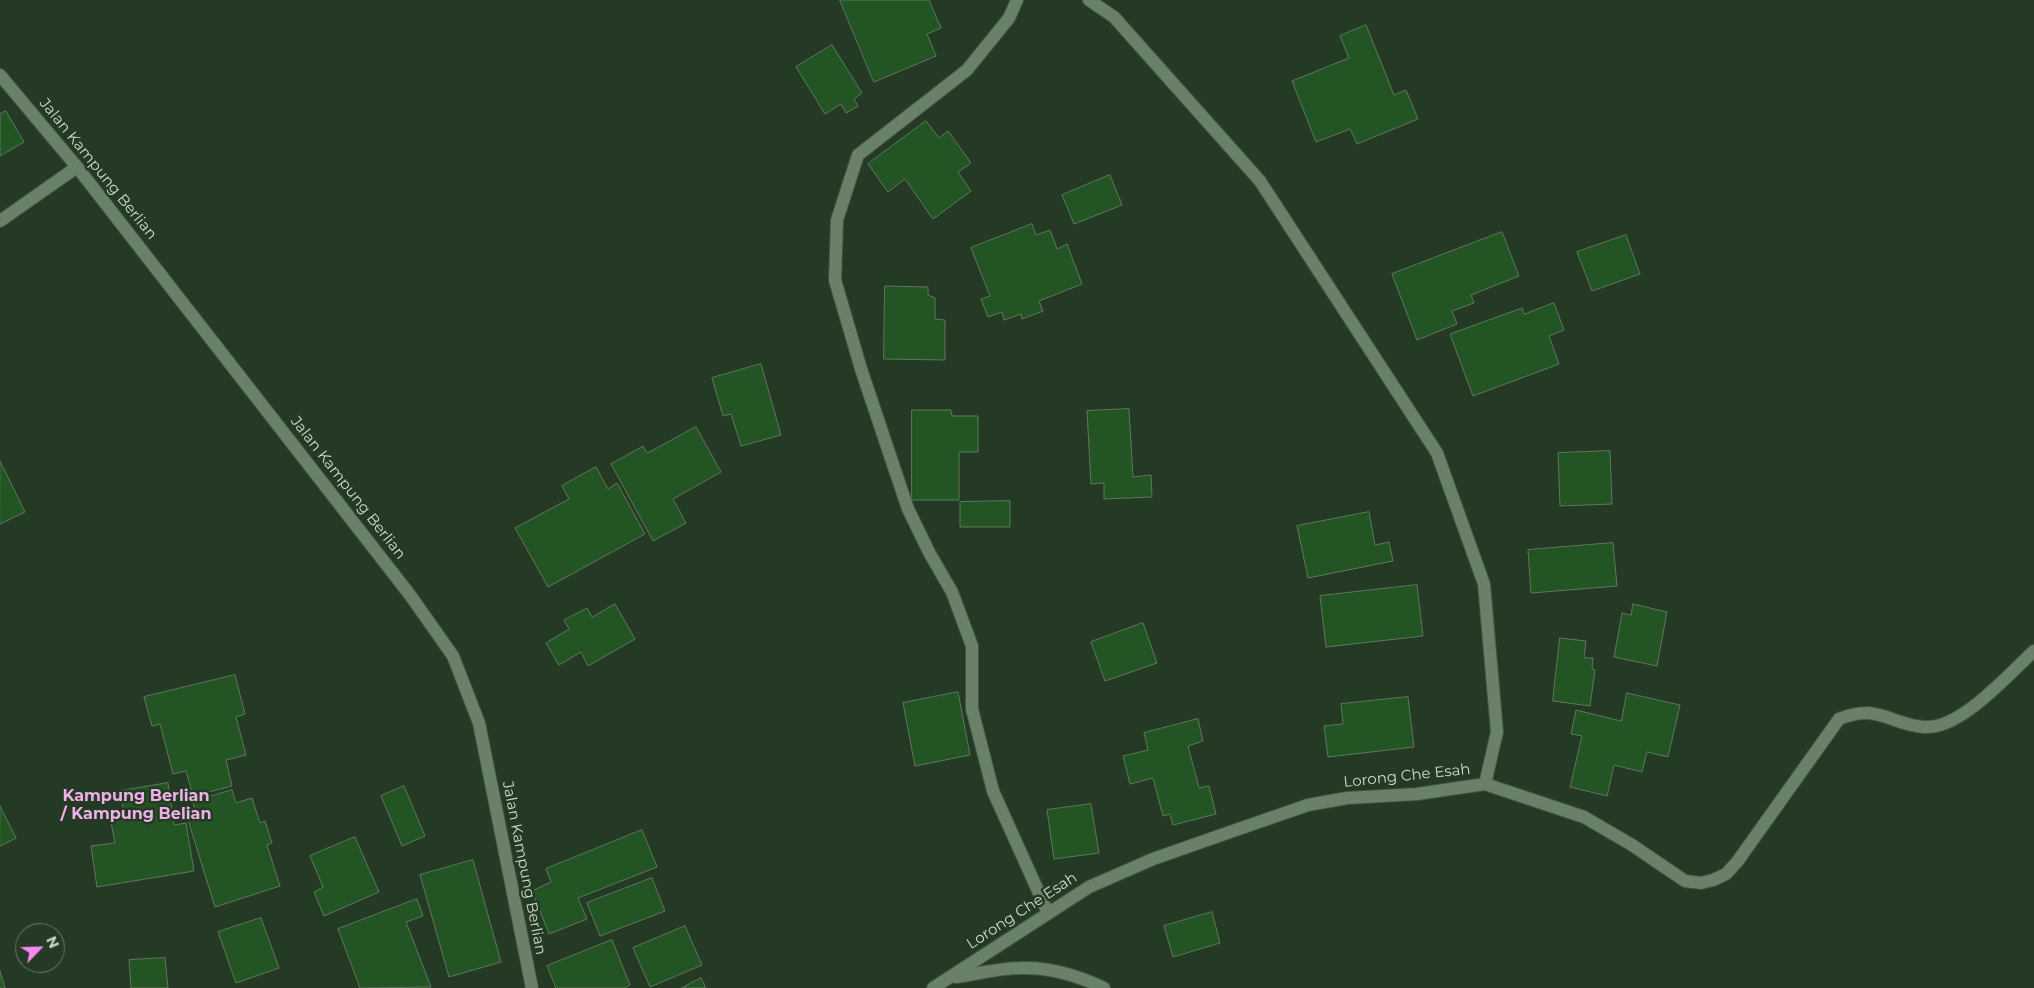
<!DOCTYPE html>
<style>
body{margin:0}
#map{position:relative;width:2034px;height:988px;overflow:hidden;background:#253a24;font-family:Montserrat,sans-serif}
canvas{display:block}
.north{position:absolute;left:15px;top:923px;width:50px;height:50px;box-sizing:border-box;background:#253a24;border:1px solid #687a67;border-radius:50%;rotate:66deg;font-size:14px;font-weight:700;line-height:20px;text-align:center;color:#cddacc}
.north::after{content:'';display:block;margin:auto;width:18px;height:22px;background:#f589ee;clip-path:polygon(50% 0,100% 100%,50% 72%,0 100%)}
</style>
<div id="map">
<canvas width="2034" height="988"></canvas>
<div class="north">N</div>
</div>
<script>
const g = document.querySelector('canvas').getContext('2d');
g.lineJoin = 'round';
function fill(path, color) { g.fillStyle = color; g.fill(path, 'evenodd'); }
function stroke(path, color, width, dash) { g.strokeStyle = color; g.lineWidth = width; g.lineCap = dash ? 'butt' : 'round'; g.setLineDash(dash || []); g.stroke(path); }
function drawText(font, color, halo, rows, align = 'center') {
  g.font = font + ' Montserrat,sans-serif'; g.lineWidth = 5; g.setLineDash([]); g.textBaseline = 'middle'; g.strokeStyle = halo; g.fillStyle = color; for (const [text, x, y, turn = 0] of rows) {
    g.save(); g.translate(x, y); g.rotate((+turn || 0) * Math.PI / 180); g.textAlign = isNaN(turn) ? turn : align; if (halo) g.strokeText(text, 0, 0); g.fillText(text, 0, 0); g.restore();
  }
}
const building = new Path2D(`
 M 840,0 L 929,0 L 941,28 L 927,34 L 936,56 L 874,82 Z
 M 1366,25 L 1394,95 L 1406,90 L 1418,119 L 1357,144 L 1350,129 L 1316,142 L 1292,81 L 1349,58 L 1340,36 Z
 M 832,45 L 862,93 L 854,99 L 858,106 L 846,113 L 841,104 L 825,114 L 796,67 Z
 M 6,111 L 24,142 L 0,156 L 0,114 Z
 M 926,121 L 939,138 L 948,131 L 971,163 L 958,172 L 971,191 L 933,219 L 905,179 L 888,192 L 868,164 Z
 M 1110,175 L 1122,205 L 1074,224 L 1062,195 Z
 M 1032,224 L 1036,235 L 1050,230 L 1057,249 L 1067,244 L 1082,284 L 1039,301 L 1043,311 L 1022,319 L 1021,314 L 1004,320 L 1002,312 L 988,317 L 981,299 L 990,296 L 971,248 Z
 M 1502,232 L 1519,276 L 1471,295 L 1474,303 L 1452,311 L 1457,324 L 1417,340 L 1392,274 Z
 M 1626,235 L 1640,274 L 1592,291 L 1577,252 Z
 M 885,286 L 928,287 L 928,295 L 935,298 L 935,319 L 945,320 L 945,360 L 884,359 Z
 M 1554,303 L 1564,330 L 1549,336 L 1559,364 L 1473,396 L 1450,334 L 1522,308 L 1524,314 Z
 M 761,364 L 781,435 L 741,446 L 731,414 L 723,416 L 712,378 Z
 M 1129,409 L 1133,477 L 1151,475 L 1152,497 L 1104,499 L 1104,483 L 1091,484 L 1087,411 Z
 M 912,410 L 951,410 L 952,416 L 978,416 L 978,452 L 959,452 L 959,500 L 912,500 Z
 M 696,427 L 721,472 L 673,499 L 686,523 L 653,541 L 611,464 L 643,446 L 647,453 Z
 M 1610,451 L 1612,504 L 1560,506 L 1558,453 Z
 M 0,461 L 25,512 L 0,524 Z
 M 596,467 L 608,489 L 617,483 L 645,534 L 548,587 L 515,528 L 569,499 L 562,486 Z
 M 1010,501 L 1010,527 L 960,527 L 960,502 Z
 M 1369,512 L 1375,545 L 1389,542 L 1393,561 L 1308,578 L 1297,526 Z
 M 1613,543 L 1617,586 L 1531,593 L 1528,550 Z
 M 1417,585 L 1423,636 L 1326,647 L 1320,596 Z
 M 615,604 L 635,639 L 588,666 L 581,652 L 559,665 L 546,643 L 569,629 L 564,620 L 587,608 L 592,617 Z
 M 1633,604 L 1667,612 L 1657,666 L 1614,657 L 1622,613 L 1631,615 Z
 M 1143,623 L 1157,663 L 1105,681 L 1091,642 Z
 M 1560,638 L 1586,641 L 1584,658 L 1593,658 L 1592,669 L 1595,670 L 1590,706 L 1553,701 Z
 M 235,675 L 245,714 L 236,717 L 246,755 L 226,760 L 232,786 L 193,796 L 186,771 L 173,774 L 160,724 L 152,726 L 144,697 Z
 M 958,692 L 970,755 L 915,766 L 903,703 Z
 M 1627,693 L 1680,705 L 1668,757 L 1647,752 L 1642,772 L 1614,765 L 1607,796 L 1570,787 L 1582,736 L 1571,734 L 1576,710 L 1621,721 Z
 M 1408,697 L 1414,747 L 1328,757 L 1324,726 L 1343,724 L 1341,704 Z
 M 1198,719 L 1203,741 L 1188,746 L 1199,788 L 1209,786 L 1216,814 L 1173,825 L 1170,814 L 1163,816 L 1153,778 L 1130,784 L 1123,756 L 1148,750 L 1144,733 Z
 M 168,783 L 174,825 L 186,823 L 194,871 L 97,887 L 91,846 L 115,843 L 110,817 L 124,814 L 120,791 Z
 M 404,786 L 425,836 L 402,846 L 381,796 Z
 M 232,790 L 236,803 L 252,798 L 260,823 L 265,821 L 272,843 L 267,845 L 280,886 L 215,907 L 187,817 L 196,814 L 193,802 Z
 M 1091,804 L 1099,853 L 1054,859 L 1047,810 Z
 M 0,806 L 16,838 L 0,846 Z
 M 642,830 L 657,867 L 578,898 L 587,919 L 549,934 L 532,891 L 551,882 L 546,869 Z
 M 355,837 L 379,892 L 324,916 L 314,892 L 323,887 L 310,856 Z
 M 473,860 L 501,962 L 449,977 L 420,875 Z
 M 652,878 L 665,911 L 600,936 L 587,903 Z
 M 417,899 L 423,916 L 406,922 L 431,987 L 360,988 L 338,929 Z
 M 1212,912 L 1220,943 L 1173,957 L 1164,926 Z
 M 261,918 L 279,968 L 236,983 L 218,932 Z
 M 685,926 L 702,965 L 650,987 L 633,948 Z
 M 612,940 L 630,985 L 624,988 L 556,988 L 547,966 Z
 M 165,958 L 168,988 L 131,988 L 129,960 Z
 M 0,971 L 5,988 L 0,988 Z
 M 701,978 L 706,988 L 682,988 Z`);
fill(building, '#235524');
stroke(building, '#5f775e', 1);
const service = new Path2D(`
 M 0,221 L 77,167`);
const minor = new Path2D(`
 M 1017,0 L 1009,18 L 967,70 L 858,155 L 837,220 L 835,280 L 861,369 L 908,509 L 930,554 L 952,592 L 972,646 L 972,709 L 993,791 L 1048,913
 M 1089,0 L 1114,17 L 1260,181 L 1437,453 L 1484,584 L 1497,732 L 1485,784
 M 0,75 L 77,167 L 410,595 L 453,656 L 479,723 L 532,988
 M 956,977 C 977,974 1000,968 1021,968 C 1049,967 1079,976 1104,988
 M 933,988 L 1089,887 L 1153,859 L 1230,832 L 1308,805 L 1347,798 L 1417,794 L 1485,784 L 1584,817 L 1632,845 L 1685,881 L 1701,883 L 1713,880 L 1726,874 L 1737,862 L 1839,719 C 1881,703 1887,724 1924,727 C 1960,730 2008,675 2034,651`);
stroke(service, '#435542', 14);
stroke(minor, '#435542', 14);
stroke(service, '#698168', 12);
stroke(minor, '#698168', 12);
drawText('15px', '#cddacc', '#253a24', [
 ["Jalan Kampung Berlian",98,169,51],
 ["Jalan Kampung Berlian",348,488,52],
 ["Lorong Che Esah",1407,776,-6],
 ["Jalan Kampung Berlian",524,868,79],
 ["Lorong Che Esah",1022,911,-33]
]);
drawText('bold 16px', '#edb0e7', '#253a24', [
 ["Kampung Berlian",136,796],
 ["/ Kampung Belian",136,814]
]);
</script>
